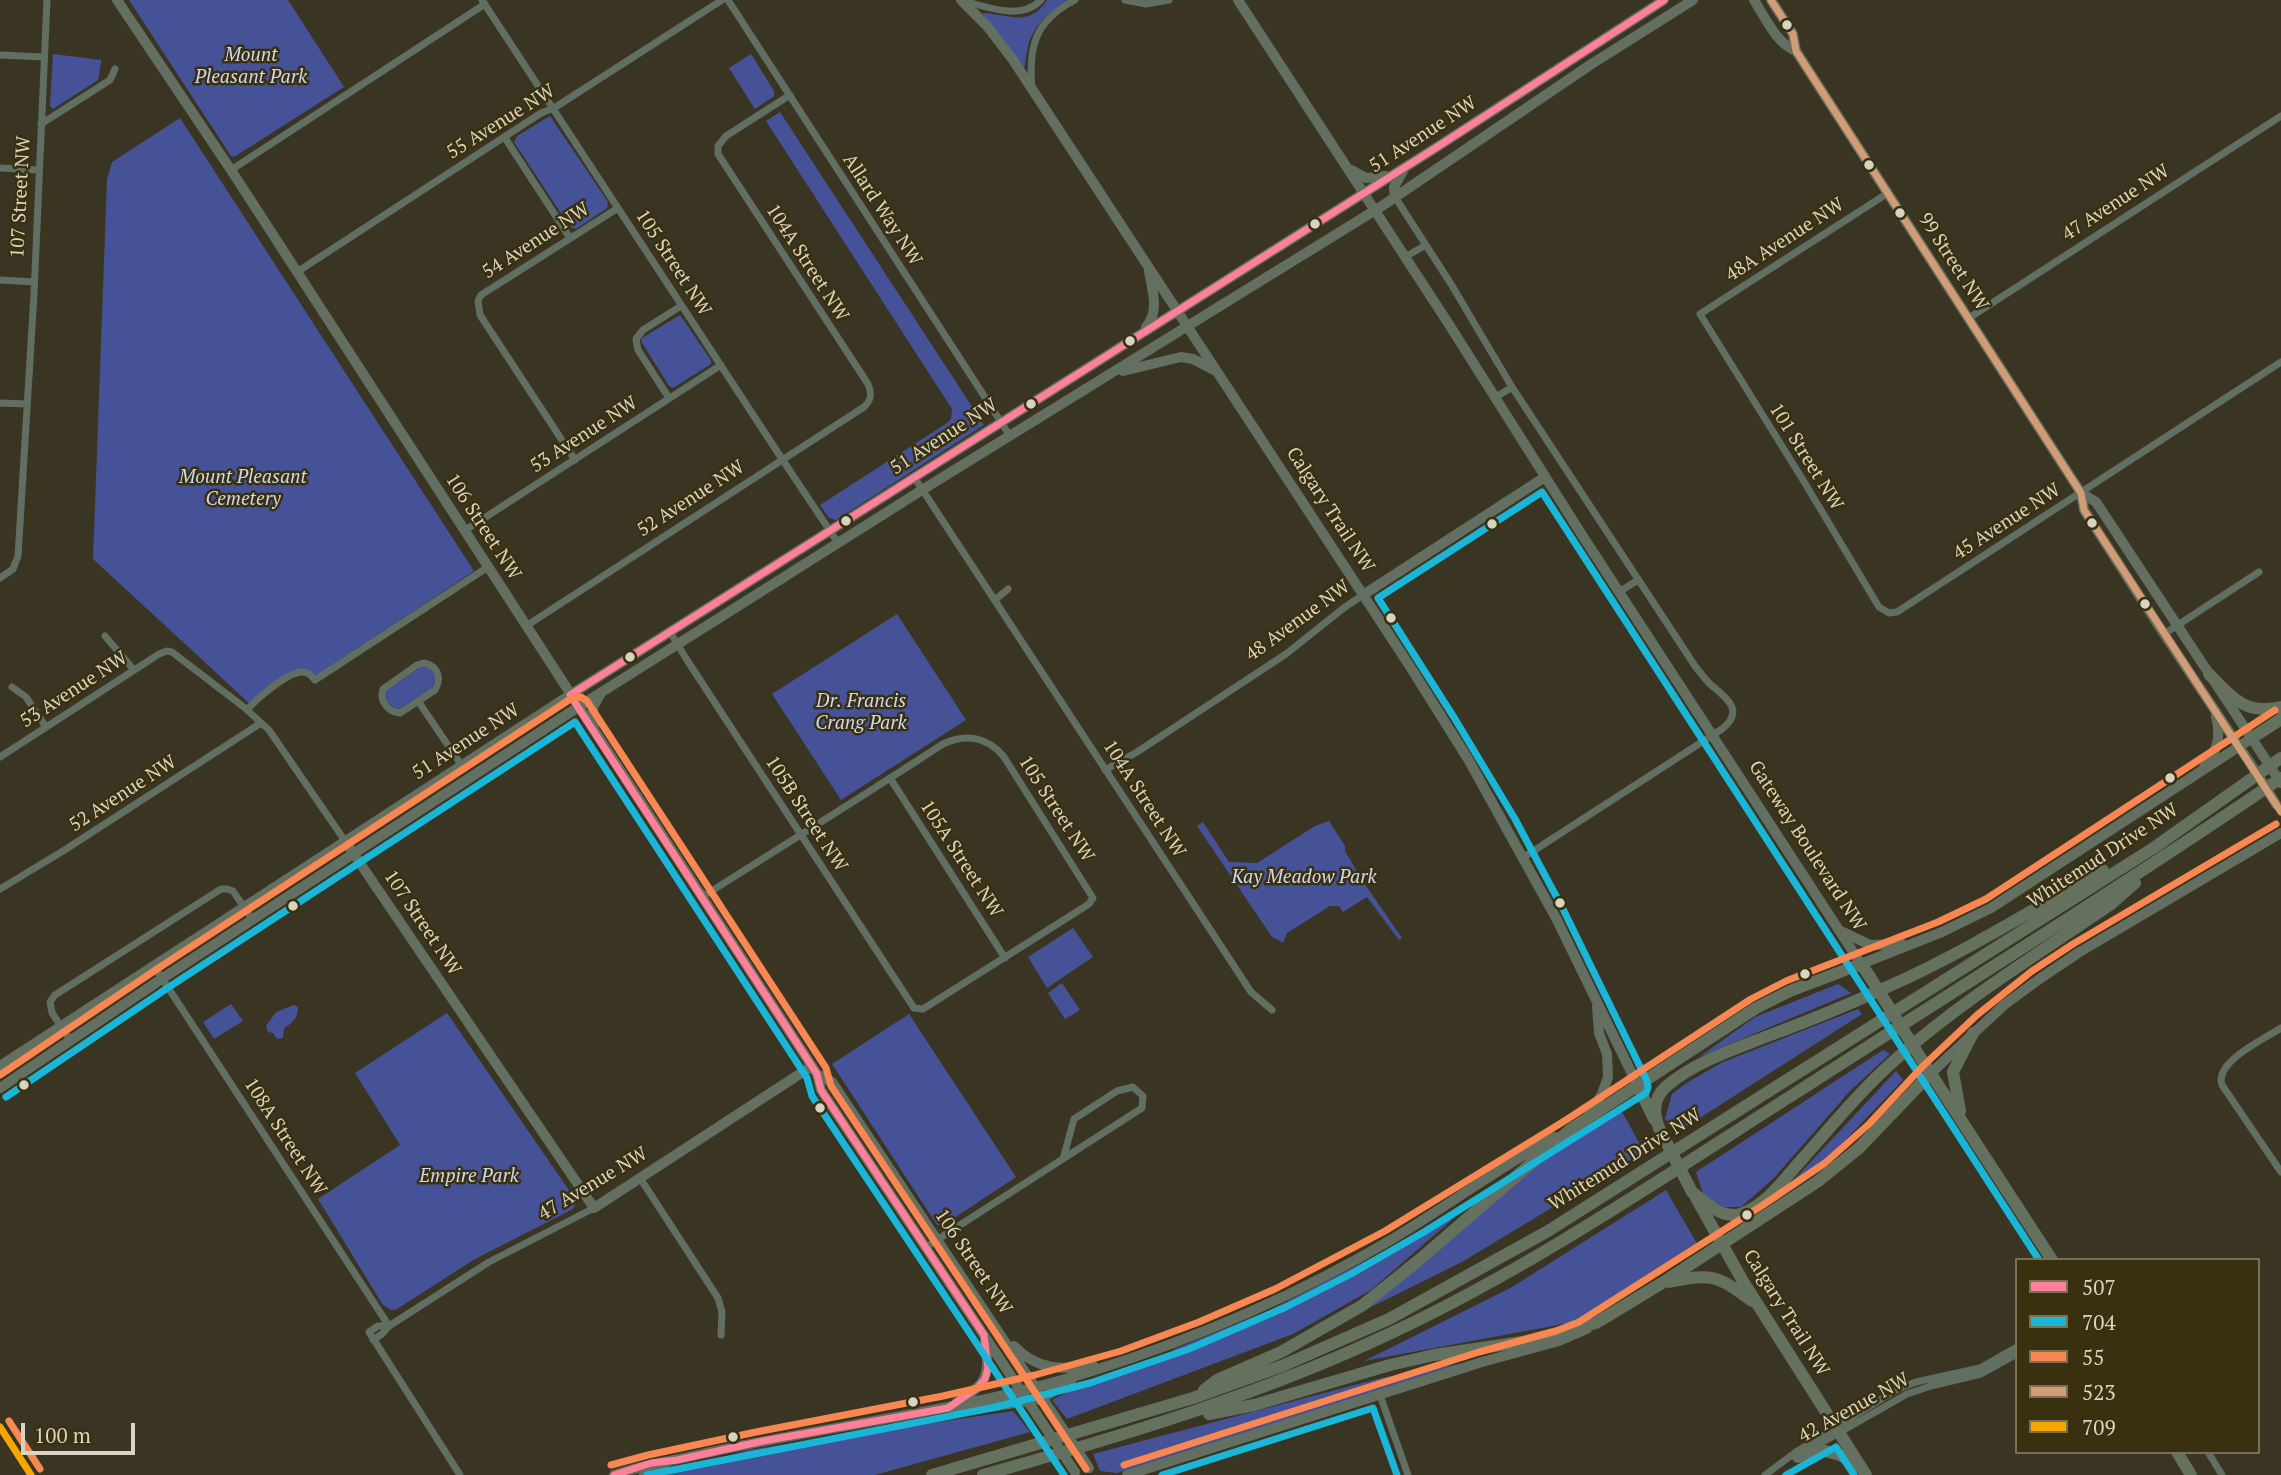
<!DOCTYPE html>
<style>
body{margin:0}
#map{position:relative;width:2281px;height:1475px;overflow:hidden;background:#3a3523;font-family:"PT Serif",serif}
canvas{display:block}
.legend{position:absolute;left:2015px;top:1258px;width:245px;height:196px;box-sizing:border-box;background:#39300f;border:2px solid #797156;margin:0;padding:9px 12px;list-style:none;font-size:21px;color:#d9d3c1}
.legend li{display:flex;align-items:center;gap:14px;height:35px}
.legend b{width:35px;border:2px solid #797156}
.scale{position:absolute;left:21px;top:1423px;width:114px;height:32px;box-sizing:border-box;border:4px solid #d9d3c1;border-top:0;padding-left:9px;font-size:21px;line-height:24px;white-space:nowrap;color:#d9d3c1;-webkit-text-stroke:5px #39300f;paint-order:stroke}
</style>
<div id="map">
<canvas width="2281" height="1475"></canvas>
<ul class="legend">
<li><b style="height:9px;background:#ff8098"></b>507</li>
<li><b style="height:9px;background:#1ab6d8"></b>704</li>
<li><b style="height:9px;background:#f88751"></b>55</li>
<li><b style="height:9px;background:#d39c74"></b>523</li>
<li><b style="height:9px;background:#f7a600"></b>709</li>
</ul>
<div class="scale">100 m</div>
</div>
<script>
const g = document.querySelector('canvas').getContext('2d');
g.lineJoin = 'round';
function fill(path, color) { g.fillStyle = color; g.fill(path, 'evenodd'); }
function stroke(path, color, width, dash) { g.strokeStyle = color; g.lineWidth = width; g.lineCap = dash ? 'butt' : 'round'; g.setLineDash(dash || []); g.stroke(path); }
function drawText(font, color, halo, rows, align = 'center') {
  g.font = font + ' "PT Serif",serif'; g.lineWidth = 5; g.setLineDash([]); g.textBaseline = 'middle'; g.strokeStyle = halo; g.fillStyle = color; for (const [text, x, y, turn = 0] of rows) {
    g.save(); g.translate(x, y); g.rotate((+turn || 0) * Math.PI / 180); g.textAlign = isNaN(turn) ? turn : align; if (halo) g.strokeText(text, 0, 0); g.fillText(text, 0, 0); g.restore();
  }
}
fill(new Path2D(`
 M 129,0 L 288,0 L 344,87 L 234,157 L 231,156 Z
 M 1047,0 L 1067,0 C 1049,13 1034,24 1028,46 C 1026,54 1026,62 1024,68 L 982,13 C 1006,13 1029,29 1047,0 Z
 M 53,54 L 101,60 L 101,63 L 98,80 L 53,109 L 50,106 Z
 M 751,54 L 774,91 L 774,96 L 755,109 L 729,68 Z
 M 780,112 L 984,425 L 836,520 L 829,518 L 820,505 L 947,423 L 951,419 L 952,409 L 766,121 Z
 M 550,116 L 608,202 L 607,208 L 576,229 L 570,227 L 514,142 L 517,136 Z
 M 180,118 L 474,571 L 317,675 L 298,669 L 256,696 L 249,703 L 93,559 L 107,179 L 112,162 Z
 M 680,315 L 711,360 L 711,364 L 673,388 L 669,386 L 641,341 L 642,338 Z
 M 897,614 L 966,720 L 841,800 L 772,694 Z
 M 424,667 L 431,669 L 436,676 L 432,688 L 399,709 C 390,708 384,699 386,691 L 419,668 Z
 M 1329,821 L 1345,846 L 1345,851 L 1364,883 L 1402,938 L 1399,940 L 1367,897 L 1343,912 L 1339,906 L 1330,906 L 1287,933 L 1283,943 L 1272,937 L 1197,826 L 1203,822 L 1229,862 L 1257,863 L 1315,826 Z
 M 1073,928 L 1093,957 L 1047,988 L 1028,957 Z
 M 1062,983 L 1080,1010 L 1065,1019 L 1048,993 Z
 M 1838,984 L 1851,993 L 1699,1057 L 1755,1017 Z
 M 231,1004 L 243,1021 L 214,1039 L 203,1022 Z
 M 294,1005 L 298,1007 C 298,1018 293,1023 284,1028 L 283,1038 L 277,1039 L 273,1033 L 268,1032 L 266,1026 L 276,1012 Z
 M 1858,1009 L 1862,1014 L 1678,1132 L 1665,1119 L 1672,1094 L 1688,1082 L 1723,1062 Z
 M 447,1013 L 575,1199 L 576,1203 L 573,1209 L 475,1259 L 397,1309 L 392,1310 L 383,1305 L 318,1199 L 400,1145 L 355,1073 Z
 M 909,1014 L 1016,1177 L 942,1226 L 937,1225 L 832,1064 Z
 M 1883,1050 L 1890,1054 L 1850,1091 L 1773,1179 L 1741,1207 L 1724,1207 L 1704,1196 L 1696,1172 Z
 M 1896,1071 L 1903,1080 L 1821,1165 L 1789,1185 Z
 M 1620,1108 L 1644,1152 L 1462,1262 L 1369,1308 L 1551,1153 Z
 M 1486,1190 L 1371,1290 L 1293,1334 L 1067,1419 L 1052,1400 L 1076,1388 L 1161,1360 L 1175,1349 L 1268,1311 L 1391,1248 Z
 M 1666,1190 L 1699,1247 L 1574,1322 L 1364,1361 L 1512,1287 Z
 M 1470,1362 L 1117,1473 L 1100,1471 L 1093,1454 L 1381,1378 Z
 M 1013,1411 L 1030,1432 L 875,1475 L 662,1475 L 748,1450 Z`), '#465297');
stroke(new Path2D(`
 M 482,0 L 782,459 L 838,543
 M 728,0 L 1010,436
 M 1125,0 L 1146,4 L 1169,0
 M 964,1 C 987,7 1021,21 1041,0
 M 0,55 L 44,57
 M 1032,89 C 1028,46 1035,21 1075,0
 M 41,124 L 110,80 L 115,69
 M 505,138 L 570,238
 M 0,168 L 39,170
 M 231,170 L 485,4
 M 1888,193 L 1700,314 L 1803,480 L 1879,607 L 1889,613 L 1897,612 L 2281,362
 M 1395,197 L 1451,284 L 1512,387 L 1695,666 C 1700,672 1704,678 1710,684 C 1725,697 1746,710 1722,729 L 1524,857
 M 1405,257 L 1426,245
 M 297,272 L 541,113 L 554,108 L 722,0
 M 0,280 L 34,282
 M 1969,318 L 2281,116
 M 1496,397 L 1512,387
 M 669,398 L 638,350 L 636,339 L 643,330 L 681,306
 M 0,403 L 27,404
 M 575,460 L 480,315 L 478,301 L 481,295 L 618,208
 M 914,477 L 1251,992 L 1272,1010
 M 464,531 L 721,365
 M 0,578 L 13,569 L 18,556 L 34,294 L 47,0
 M 1619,592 L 1638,580
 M 995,600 L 1008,589
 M 526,626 L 864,407 C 872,400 872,393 868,384 L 718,154 L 718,146 L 726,136 L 790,95
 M 670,632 L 687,660 L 914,1008 L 923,1009 L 1089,904 L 1093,898 L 1004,757 C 988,737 966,733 943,744 C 863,796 783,846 702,897
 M 2164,634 L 2259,572
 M 105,636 L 134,670
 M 424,663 C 438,666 442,678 435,690 L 400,713 C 388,712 379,701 383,689 L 417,665 Z
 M 12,687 L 26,697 L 46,727
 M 418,701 L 462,766
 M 247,710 C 256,699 288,672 302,672 C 308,672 311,675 315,680 L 488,567
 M 0,757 L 159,654 L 167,651 L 172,652 L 245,708 L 269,730 L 345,841
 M 1105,770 L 1137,752 L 1286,654 L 1345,607 L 1363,595
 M 890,778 L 1005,958
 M 0,889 L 63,851 L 261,723
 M 154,966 L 389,1326
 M 2281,1028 C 2264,1039 2214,1062 2222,1085 L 2281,1172
 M 71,1041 L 52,1013 L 50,1002 L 55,995 L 221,889 L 227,889 L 233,891 L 253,920
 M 640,1178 L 718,1298 L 722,1312 L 721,1335
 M 926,1247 L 1142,1108 L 1143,1096 L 1133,1087 L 1117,1091 L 1074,1119 L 1063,1159
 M 389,1326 L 378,1326 L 369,1332 L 460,1475
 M 373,1340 L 382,1334 L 389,1326 L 489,1262 L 594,1208
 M 1380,1395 L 1408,1475
 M 1807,1451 L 1907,1394 L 1931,1386 L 1981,1374 L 2017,1354
 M 2208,1452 L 2222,1475
 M 642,1475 L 667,1464
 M 1765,1475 L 1796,1452 L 1896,1390 L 1916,1382 L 1980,1368 L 2017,1347`), '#616e62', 7);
stroke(new Path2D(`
 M 117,0 L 231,170 L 817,1074 L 821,1090 L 1037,1415
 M 961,0 L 987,26 L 1013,60 L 1409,665 L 1468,759 L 1556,918 L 1638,1086
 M 1238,0 L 1450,326 L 1582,535 L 1861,964 L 1942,932 L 1991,908 L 2252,738
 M 1754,0 C 1765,17 1776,43 1796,51
 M 1771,0 L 1793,34 L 1796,51 L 2081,493 L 2084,510 L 2164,634 L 2250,763
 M 1351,170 L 1366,178 L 1386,176
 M 1395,197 L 1394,187 L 1404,169
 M 1146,327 C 1160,311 1152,290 1149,271
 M 1123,371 L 1181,357 L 1193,359 L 1214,370
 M 2081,493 L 2096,502 L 2262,754
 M 1363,595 L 1545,477
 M 594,730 L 593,707 L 600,695
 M 2204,767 C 2218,750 2221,737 2216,716
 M 345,841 L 594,1208 L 812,1066
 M 1843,932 L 1870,945 L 1902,944
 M 0,1066 L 570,695 L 1437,147 L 1664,0
 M 1931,1073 L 2004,1005 L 2038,980 L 2078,953 L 2281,833
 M 817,1074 L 832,1082 L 1051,1411
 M 0,1088 L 163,978 L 586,702 L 922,490 L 1382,206 L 1590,65 L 1693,0
 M 1589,1115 L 1602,1094 L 1608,1077 L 1607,1054 L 1599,1033 L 1597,1007
 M 1014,1346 C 1038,1371 1062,1370 1093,1365
 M 1039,1400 L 1071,1381
 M 957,1402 C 988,1383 990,1376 985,1340
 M 951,1408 L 963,1411 L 1027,1401
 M 614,1475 C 645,1464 674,1461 706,1453 C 833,1425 964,1411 1089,1372 C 1195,1339 1298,1295 1394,1238 C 1448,1206 1499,1167 1555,1137
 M 1127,1475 L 1482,1362 L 1559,1341 L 1587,1329`), '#636f60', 10);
stroke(new Path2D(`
 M 2209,674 C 2232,698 2245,715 2281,707
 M 2252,738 L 2281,719
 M 1922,1060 L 2052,1260
 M 1638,1086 L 1654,1119
 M 1960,1111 L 1953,1072 L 1973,1033
 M 1659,1128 C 1653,1112 1653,1097 1668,1085 C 1695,1062 1735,1049 1768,1036 C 1808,1021 1848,1005 1887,987 C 1962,954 2032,910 2103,870
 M 1692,1192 C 1707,1203 1723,1221 1743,1213 C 1768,1204 1787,1175 1805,1156 C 1834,1123 1862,1089 1896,1059 C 1961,1001 2038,954 2111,904 L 2135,883
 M 1696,1198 L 1744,1283 L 1866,1475
 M 1669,1282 C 1712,1273 1717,1275 1752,1301
 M 1204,1390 L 1217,1380 L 1281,1352 L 1363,1305 L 1419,1260 L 1571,1129 L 1756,1008 L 1790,991 L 1861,964 L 1870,977
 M 1209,1414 L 1254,1405 L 1390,1365 L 1434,1355 L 1522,1342 L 1596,1323 L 1662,1283 L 1817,1182 L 1859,1148 L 1931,1073
 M 2177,1452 L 2191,1475
 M 1798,1457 L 1825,1451 L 1840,1455 L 1859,1467
 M 932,1475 L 1193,1398 L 1282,1366 L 1389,1319 L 1548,1231 L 2155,847 L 2281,758
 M 983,1475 C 1122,1436 1260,1395 1391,1333 C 1532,1267 1662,1178 1794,1094 C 1957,989 2121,887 2281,778`), '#64715f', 12);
stroke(new Path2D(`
 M 2262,754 L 2281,783
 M 2250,763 L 2276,804
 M 1051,1411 L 1089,1468
 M 1037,1415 L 1075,1472`), '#636f60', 10);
stroke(new Path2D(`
 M 1870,977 L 1922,1060
 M 1659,1128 L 1692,1192`), '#64715f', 12);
stroke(new Path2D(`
 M 570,695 L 1437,147 L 1664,0
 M 570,695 L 817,1074 L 821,1090 L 984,1335 L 988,1368 L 985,1379 L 977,1388 L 948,1408 L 763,1441 L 677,1460 L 651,1463 L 614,1475`), '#ff8098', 7);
stroke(new Path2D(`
 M 6,1097 L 169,987 L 575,722 L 807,1078 L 812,1096 L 1064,1475
 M 647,1475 L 996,1407 L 1090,1383 L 1189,1349 L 1286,1307 L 1349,1275 L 1424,1232 L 1646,1093 L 1648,1087 L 1647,1081 L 1563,909 L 1515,819 L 1455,719 L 1378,598 L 1542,492 L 2039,1260
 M 1162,1475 L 1373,1408 L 1397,1475
 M 1786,1475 L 1836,1447 L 1854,1475`), '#1ab6d8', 7);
stroke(new Path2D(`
 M 0,1075 L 157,969 L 572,698 L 581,697 L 587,701 L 826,1068 L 831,1086 L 1086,1469
 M 9,1421 L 40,1469
 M 611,1465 L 648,1455 L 756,1432 L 943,1396 L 1035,1375 L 1121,1351 L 1199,1322 L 1275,1289 L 1385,1231 L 1566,1120 L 1751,999 L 1786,981 L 1938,922 L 1986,899 L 2275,710
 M 1124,1465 L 1479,1352 L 1556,1331 L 1579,1322 L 1763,1205 L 1825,1163 L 1869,1124 L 1923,1066 L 1977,1015 L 2032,971 L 2073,944 L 2276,824`), '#f88751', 7);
stroke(new Path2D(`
 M 1771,0 L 1793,34 L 1796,51 L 2081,493 L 2084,510 L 2281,812`), '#d39c74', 7);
stroke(new Path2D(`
 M 0,1427 L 31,1475`), '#f7a600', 7);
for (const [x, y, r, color] of [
 [1787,25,6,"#d9d3c1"],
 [1869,165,6,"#d9d3c1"],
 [1900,213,6,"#d9d3c1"],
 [1315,224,6,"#d9d3c1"],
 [1130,341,6,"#d9d3c1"],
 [1031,404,6,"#d9d3c1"],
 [846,521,6,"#d9d3c1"],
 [2092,523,6,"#d9d3c1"],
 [1492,524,6,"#d9d3c1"],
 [2145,604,6,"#d9d3c1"],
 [1391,618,6,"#d9d3c1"],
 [630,657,6,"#d9d3c1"],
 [2170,778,6,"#d9d3c1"],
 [1560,903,6,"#d9d3c1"],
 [293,906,6,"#d9d3c1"],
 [1805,974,6,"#d9d3c1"],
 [24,1085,6,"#d9d3c1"],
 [820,1108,6,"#d9d3c1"],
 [1747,1215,6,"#d9d3c1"],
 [913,1402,6,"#d9d3c1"],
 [733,1437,6,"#d9d3c1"]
]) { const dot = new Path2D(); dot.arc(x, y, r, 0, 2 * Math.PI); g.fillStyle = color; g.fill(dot); stroke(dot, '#39300f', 2.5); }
drawText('italic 19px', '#cfd7f0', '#39300f', [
 ["Mount",251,56],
 ["Pleasant Park",251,78],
 ["Mount Pleasant",243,478],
 ["Cemetery",243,500],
 ["Dr. Francis",861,702],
 ["Crang Park",861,724],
 ["Kay Meadow Park",1304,878],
 ["Empire Park",469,1177]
]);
drawText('19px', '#d9d3c1', '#39300f', [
 ["55 Avenue NW",501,122,-32],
 ["51 Avenue NW",1423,135,-33],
 ["107 Street NW",21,197,-87],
 ["47 Avenue NW",2116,203,-33],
 ["Allard Way NW",882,210,57],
 ["48A Avenue NW",1785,240,-33],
 ["54 Avenue NW",536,241,-33],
 ["99 Street NW",1953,262,57],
 ["105 Street NW",673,263,57],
 ["104A Street NW",807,263,57],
 ["53 Avenue NW",584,435,-33],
 ["51 Avenue NW",944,437,-33],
 ["101 Street NW",1806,457,58],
 ["52 Avenue NW",691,499,-33],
 ["Calgary Trail NW",1330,510,57],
 ["45 Avenue NW",2007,522,-33],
 ["106 Street NW",483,527,57],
 ["48 Avenue NW",1298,621,-36],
 ["53 Avenue NW",74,690,-33],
 ["51 Avenue NW",466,742,-33],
 ["52 Avenue NW",123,794,-33],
 ["104A Street NW",1144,799,57],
 ["105 Street NW",1056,809,57],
 ["105B Street NW",806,814,57],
 ["Gateway Boulevard NW",1807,846,57],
 ["Whitemud Drive NW",2103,856,-33],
 ["105A Street NW",961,859,57],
 ["107 Street NW",422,923,56],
 ["108A Street NW",285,1137,57],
 ["Whitemud Drive NW",1625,1160,-32],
 ["47 Avenue NW",593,1184,-31],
 ["106 Street NW",973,1262,56],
 ["Calgary Trail NW",1786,1313,58],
 ["42 Avenue NW",1854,1408,-29]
]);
</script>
